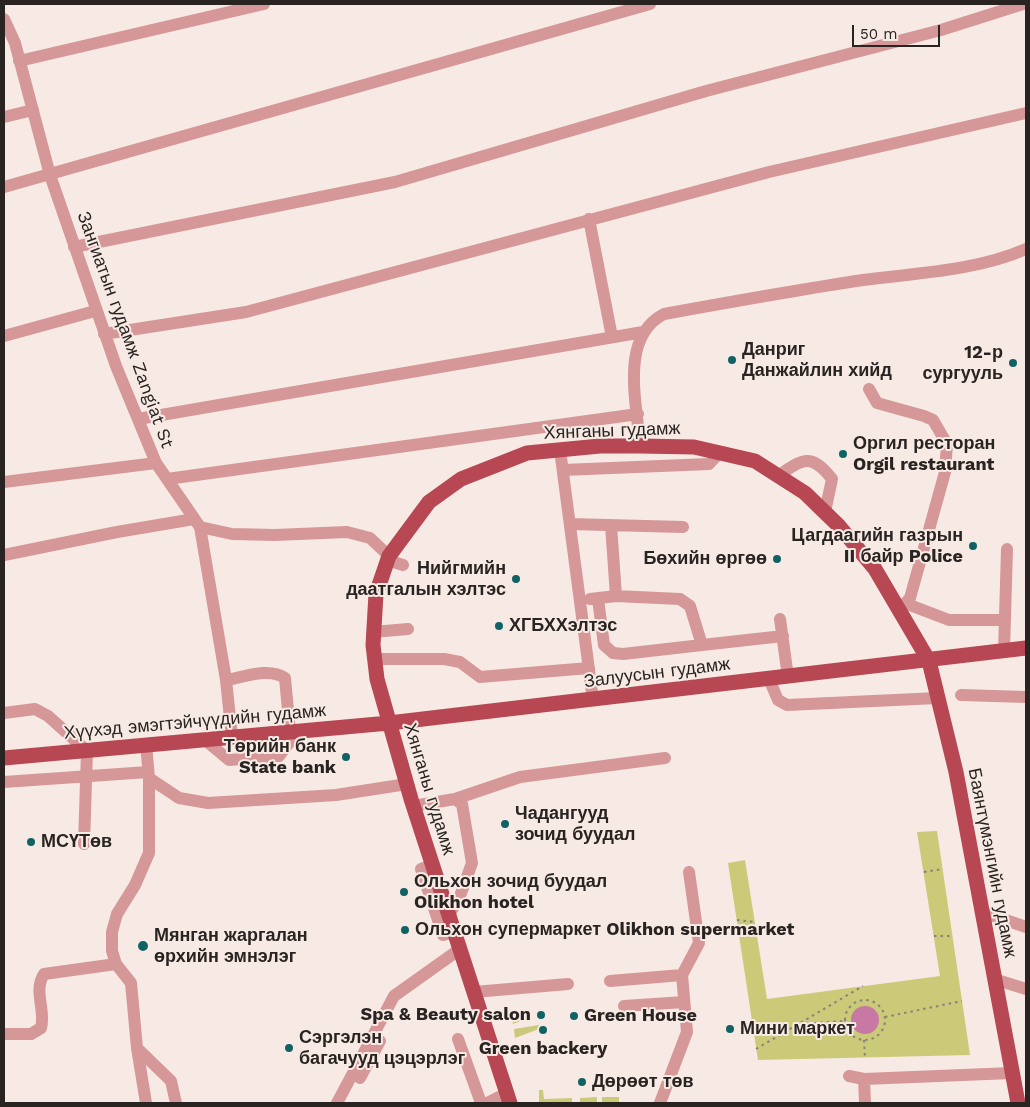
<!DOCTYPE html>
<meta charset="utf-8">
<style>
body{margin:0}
#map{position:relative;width:1030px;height:1107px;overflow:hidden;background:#f7eae4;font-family:"Work Sans",sans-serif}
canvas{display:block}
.frame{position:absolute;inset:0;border:5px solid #292422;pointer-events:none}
.scale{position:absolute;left:852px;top:25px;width:88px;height:22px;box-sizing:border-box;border:2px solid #292422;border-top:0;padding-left:6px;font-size:15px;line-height:18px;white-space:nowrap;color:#292422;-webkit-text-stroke:4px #f7eae4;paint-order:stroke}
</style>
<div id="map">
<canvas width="1030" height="1107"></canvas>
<div class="frame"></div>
<div class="scale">50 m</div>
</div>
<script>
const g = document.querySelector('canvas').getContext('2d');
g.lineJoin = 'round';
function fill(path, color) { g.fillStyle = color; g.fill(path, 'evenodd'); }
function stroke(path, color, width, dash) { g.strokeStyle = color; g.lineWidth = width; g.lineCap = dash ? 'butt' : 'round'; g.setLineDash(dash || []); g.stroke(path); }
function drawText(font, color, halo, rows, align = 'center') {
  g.font = font + ' "Work Sans",sans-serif'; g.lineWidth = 4; g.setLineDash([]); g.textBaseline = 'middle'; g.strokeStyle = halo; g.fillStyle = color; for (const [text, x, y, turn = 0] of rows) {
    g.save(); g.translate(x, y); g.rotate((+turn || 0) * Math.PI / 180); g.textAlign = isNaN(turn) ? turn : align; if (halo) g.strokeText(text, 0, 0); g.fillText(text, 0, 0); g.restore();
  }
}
fill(new Path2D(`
 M 937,831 L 970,1055 L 758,1060 L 728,863 L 745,860 L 767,999 L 940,976 L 917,832 Z
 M 525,1009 L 527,1019 L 513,1024 L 511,1012 Z
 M 539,1025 L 539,1029 L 515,1038 L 514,1029 Z
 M 539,1090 L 543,1090 L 544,1099 L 572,1098 L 572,1103 L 539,1103 Z
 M 597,1097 L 597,1103 L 580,1103 L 580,1098 Z
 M 602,1097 L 619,1097 L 619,1103 L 602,1103 Z`), '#caca78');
fill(new Path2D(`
 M851 1020a14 14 0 1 1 28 0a14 14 0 1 1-28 0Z`), '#c779a3');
stroke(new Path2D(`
 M 924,872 L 943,869
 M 737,920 L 755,922
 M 934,936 L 953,936
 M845 1020a20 20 0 1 1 40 0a20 20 0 1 1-40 0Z
 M 885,1017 L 962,1001
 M 801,1024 L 845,1021
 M 864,1040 L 865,1058
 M 756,1049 L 863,986`), '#8a817d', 2, [2.5, 4]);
stroke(new Path2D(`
 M 4,19 L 15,43 L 50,175 L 116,366 L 156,463 L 200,527 L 226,680 L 232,737
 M 19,61 L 264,4
 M 4,117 L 33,110
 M 4,187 L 650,4
 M 589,219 L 612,337
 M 74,247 L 395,182 L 706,91 L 941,30 L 1023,4
 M 104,334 L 246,312 L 769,172 L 1026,113
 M 4,336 L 95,311
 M 869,389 L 877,403 L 924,416 L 933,420 L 947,444 L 945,472 L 910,598 L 899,610
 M 138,419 L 643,332
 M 640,446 C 637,403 619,337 664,314 C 730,302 796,290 863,280 C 916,273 976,271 1026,249
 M 560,450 L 593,700
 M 563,470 L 709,464 L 719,453
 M 778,476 C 802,459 811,452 832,479 L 825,512
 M 167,479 L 638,414
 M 4,482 L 156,463
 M 570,524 L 683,527
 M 200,527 L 232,534 L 275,535 L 347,532 L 370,538 L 389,556
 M 4,555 L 117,532 L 194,519
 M 387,560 L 403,565
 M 616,596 L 680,599 L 690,606 L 702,645 L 783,636
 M 590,599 L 616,596 L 611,525
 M 598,599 L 604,645 L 613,653 L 623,654 L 702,645
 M 907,604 L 949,620 L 1005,620
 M 780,619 L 788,677
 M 373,632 L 408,629
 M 1004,651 L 1007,549
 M 374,659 L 444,659 L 460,662 L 480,677 L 589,668
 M 769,679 L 778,700 L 787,705 L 938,698
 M 226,680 C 244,677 269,667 285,678 L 290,732
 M 961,695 L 1026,697
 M 4,713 L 35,709 L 48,716 L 87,751 L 84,844
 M 205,740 L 229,760 L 279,756 L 298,731
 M 146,744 L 149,778 L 149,853 L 135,885 L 117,914 L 112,932 L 112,951 L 116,964 L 131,983 L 137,1048 L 146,1103
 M 149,778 L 179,798 L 208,803 L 336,795 L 407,784
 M 4,782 L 148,772
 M 455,799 L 520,777 L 665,758
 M 413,806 L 455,799 L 462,804 L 472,863 L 460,896 L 449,915
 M 433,865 L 421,869 L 443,935 L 455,932
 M 982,912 L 1026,927
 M 994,979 L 1026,989
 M 610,981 L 682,975
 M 474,992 L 568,984
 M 624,1006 L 684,1002
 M 4,1034 L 31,1034 L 41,1028 C 46,1010 33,991 44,974 L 116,964
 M 458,1039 L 481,1103
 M 137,1048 L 171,1081 L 176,1103
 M 849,1076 L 864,1079 L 865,1103
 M 360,1078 L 380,1041
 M 864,1079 L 1012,1073
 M 337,1103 L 394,996 L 460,949
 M 487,1103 L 507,1093
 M 660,1103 L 687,1032 L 682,975 L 699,943 L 689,872`), '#d69798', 12);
stroke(new Path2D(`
 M 4,758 L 389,723 L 1026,648
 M 510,1103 L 411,799 L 377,679 L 373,645 L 376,594 L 389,556 L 429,502 L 461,479 L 527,453 L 600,446 L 640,446 L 694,447 L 755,461 L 805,493 L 839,526 L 875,569 L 929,661 L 956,772 L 1018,1103`), '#b74752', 15);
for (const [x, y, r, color] of [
 [732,360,5,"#116265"],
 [1013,363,5,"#116265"],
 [843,454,5,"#116265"],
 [973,546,5,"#116265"],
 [777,559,5,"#116265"],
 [516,579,5,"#116265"],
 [499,626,5,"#116265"],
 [346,757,5,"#116265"],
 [505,824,5,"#116265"],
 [31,842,5,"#116265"],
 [404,892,5,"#116265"],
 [405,930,5,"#116265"],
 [143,946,6,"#116265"],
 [541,1015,5,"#116265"],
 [574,1016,5,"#116265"],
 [730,1029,5,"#116265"],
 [543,1030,5,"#116265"],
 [289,1048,5,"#116265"],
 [582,1082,5,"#116265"]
]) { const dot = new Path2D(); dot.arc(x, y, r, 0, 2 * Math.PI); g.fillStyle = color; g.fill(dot); stroke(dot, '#f7eae4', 2); }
drawText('18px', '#292422', '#f7eae4', [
 ["Зангиатын гудамж Zangiat St",125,330,70],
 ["Хянганы гудамж",612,431,-2],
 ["Залуусын гудамж",657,673,-7],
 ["Хүүхэд эмэгтэйчүүдийн гудамж",195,722,-5],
 ["Хянганы гудамж",429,789,73],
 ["Баянтүмэнгийн гудамж",992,863,79]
]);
drawText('bold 18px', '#292422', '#f7eae4', [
 ["Данриг",742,350],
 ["Данжайлин хийд",742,371],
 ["12-р",1003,353,"right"],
 ["сургууль",1003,374,"right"],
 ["Оргил ресторан",853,444],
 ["Orgil restaurant",853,465],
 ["Цагдаагийн газрын",963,536,"right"],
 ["II байр Police",963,557,"right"],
 ["Бөхийн өргөө",767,559,"right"],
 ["Нийгмийн",506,569,"right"],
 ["даатгалын хэлтэс",506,590,"right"],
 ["ХГБХХэлтэс",509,626],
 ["Төрийн банк",336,747,"right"],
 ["State bank",336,768,"right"],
 ["Чадангууд",515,814],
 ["зочид буудал",515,835],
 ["МСҮТөв",41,842],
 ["Ольхон зочид буудал",414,882],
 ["Olikhon hotel",414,903],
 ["Ольхон супермаркет Olikhon supermarket",415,930],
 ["Мянган жаргалан",154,936],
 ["өрхийн эмнэлэг",154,957],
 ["Spa & Beauty salon",531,1015,"right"],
 ["Green House",584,1016],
 ["Мини маркет",740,1029],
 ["Сэргэлэн",299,1038],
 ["багачууд цэцэрлэг",299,1059],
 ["Green backery",543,1049,"center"],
 ["Дөрөөт төв",592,1082]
], 'left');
</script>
